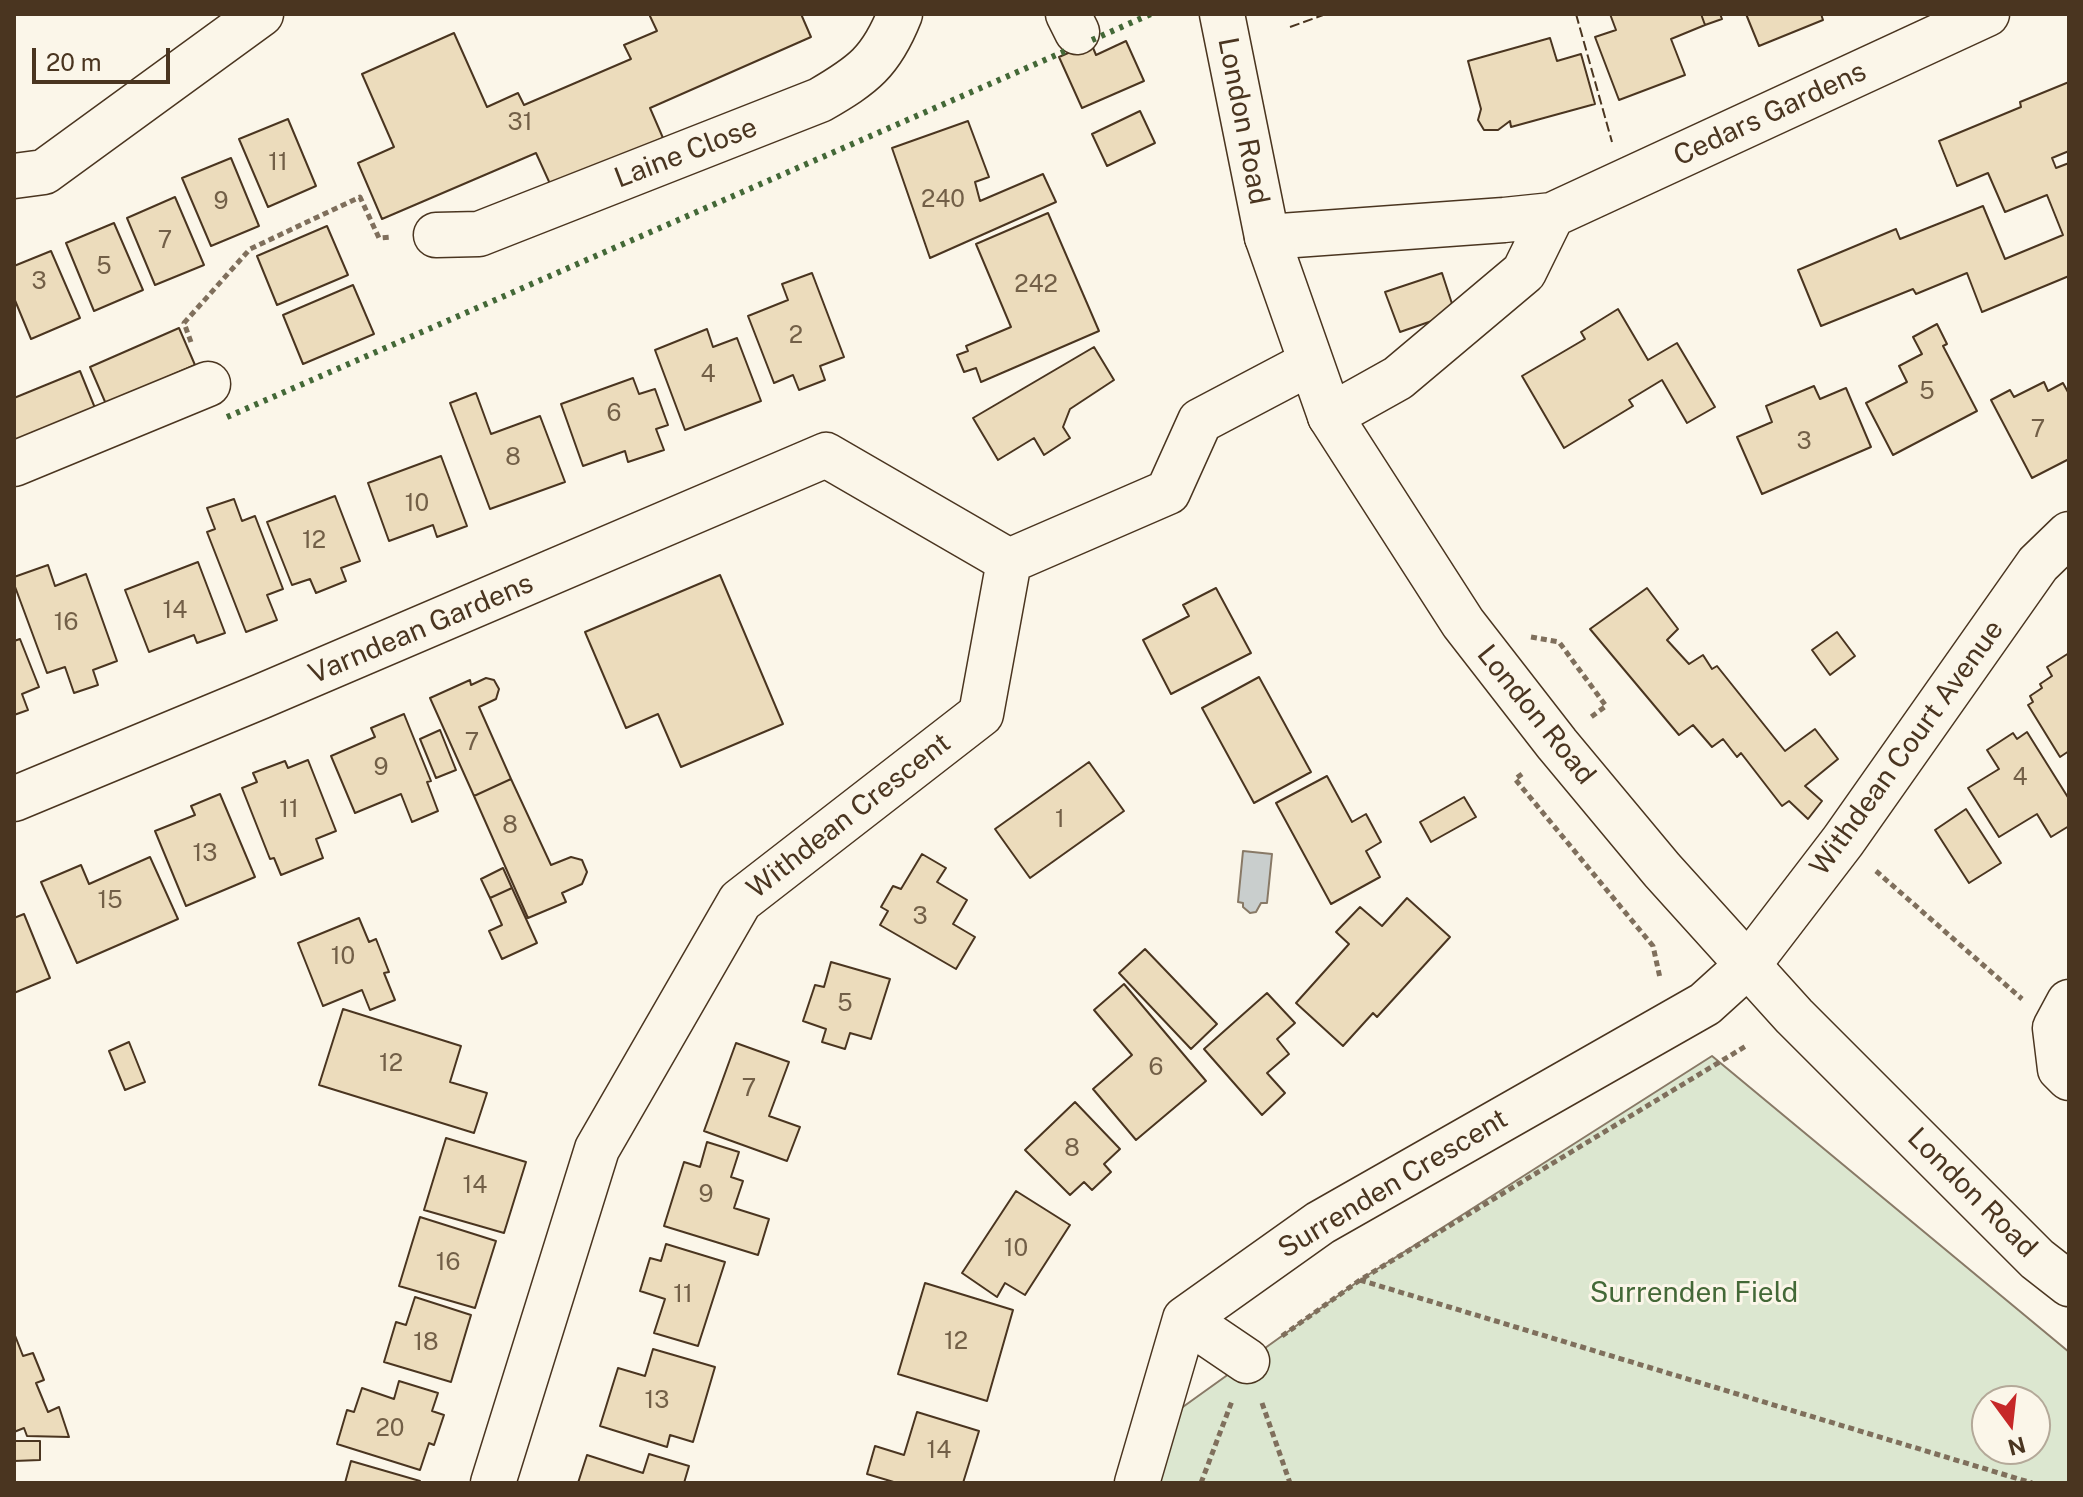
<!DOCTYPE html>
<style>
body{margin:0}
#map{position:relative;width:2083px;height:1497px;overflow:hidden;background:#fbf6e9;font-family:"Public Sans",sans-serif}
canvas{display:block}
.frame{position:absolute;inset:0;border:16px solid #4a3520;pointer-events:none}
.north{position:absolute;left:1971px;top:1385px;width:80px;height:80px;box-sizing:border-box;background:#fbf6e9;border:2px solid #b4a999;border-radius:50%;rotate:165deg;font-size:22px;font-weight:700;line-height:32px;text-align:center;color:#4a3520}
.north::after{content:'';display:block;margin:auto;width:28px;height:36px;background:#c62828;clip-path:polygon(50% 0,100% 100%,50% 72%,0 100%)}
.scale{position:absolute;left:32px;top:48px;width:138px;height:36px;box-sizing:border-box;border:4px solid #4a3520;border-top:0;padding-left:10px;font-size:24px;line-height:28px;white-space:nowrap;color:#4a3520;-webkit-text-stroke:6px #fbf6e9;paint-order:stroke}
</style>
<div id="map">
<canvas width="2083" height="1497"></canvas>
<div class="frame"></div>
<div class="north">N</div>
<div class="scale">20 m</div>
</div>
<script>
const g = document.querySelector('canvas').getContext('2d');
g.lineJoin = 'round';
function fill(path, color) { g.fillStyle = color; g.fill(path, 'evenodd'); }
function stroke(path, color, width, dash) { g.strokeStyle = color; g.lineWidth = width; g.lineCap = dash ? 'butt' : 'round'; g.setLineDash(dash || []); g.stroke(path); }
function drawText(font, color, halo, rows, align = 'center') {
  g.font = font + ' "Public Sans",sans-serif'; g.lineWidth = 6; g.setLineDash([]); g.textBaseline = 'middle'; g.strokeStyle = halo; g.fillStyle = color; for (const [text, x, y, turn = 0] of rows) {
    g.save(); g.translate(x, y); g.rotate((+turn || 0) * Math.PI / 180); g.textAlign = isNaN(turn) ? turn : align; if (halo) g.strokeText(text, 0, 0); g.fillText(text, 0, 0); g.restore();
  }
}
const green = new Path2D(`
 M 1712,1056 L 2069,1352 L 2069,1483 L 1150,1483 L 1180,1409 L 1360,1280 ZM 1987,1401 L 2035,1401 L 2035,1449 L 1987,1449 Z`);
fill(green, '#dce7d0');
stroke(green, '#887966', 2);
const water = new Path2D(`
 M 1243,851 L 1272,854 L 1267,903 L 1261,903 L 1256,912 L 1250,913 L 1243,907 L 1243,903 L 1238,902 Z`);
fill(water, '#c9cecd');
stroke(water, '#887966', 2);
const building = new Path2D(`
 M 649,14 L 801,14 L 811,37 L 650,108 L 663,138 L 551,186 L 536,153 L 382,219 L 358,163 L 394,147 L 362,74 L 454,33 L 487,107 L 518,93 L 524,105 L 631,59 L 624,45 L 657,31 Z
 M 1610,14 L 1701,14 L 1705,25 L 1671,39 L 1685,75 L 1619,100 L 1595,37 L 1616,30 Z
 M 1701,14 L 1720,14 L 1722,19 L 1705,25 Z
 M 1746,14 L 1821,14 L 1823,20 L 1759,46 Z
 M 1550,38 L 1557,61 L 1581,54 L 1595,104 L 1511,127 L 1510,121 L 1498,130 L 1484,130 L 1478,120 L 1481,109 L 1468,61 Z
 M 1126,41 L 1144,81 L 1082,108 L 1059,57 L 1091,43 L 1096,55 Z
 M 2069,82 L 2069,151 L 2052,158 L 2056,168 L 2069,163 L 2069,276 L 1982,312 L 1967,273 L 1916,294 L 1913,289 L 1821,326 L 1798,270 L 1896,229 L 1900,239 L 1983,206 L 2005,259 L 2063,235 L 2047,195 L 2005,212 L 1988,173 L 1957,186 L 1939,141 L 2021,107 L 2020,102 Z
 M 1140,111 L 1155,143 L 1107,166 L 1092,134 Z
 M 288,119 L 316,186 L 268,207 L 239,139 Z
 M 968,121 L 989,177 L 975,182 L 980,201 L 1043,174 L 1056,202 L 930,258 L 892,148 Z
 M 231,158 L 259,226 L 211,246 L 182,178 Z
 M 175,197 L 204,265 L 155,285 L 127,218 Z
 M 1048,213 L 1099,331 L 981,382 L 976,368 L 964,372 L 957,355 L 968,351 L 966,346 L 1011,327 L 976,244 Z
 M 114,223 L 143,290 L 94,311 L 66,243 Z
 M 327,226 L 348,275 L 277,305 L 257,256 Z
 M 51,251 L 80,318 L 31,339 L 14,298 L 14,266 Z
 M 812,273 L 844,357 L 820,366 L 825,380 L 799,390 L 793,375 L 774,383 L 748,316 L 788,300 L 782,284 Z
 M 1442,273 L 1455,313 L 1400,332 L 1385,292 Z
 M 353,285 L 374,334 L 303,364 L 283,315 Z
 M 1618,309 L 1648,360 L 1677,343 L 1715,407 L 1687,423 L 1662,380 L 1629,400 L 1633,406 L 1564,448 L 1522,376 L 1585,339 L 1581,332 Z
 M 1937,324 L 1947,344 L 1943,346 L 1977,411 L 1893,455 L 1866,403 L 1907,382 L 1899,366 L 1922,354 L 1913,337 Z
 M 179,328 L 195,365 L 106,404 L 90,367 Z
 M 707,329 L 713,347 L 737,338 L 761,401 L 685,430 L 655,350 Z
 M 1094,347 L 1114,380 L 1070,409 L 1063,427 L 1070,438 L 1044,455 L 1034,438 L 998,460 L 973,418 Z
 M 80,371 L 95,408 L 14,442 L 14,398 Z
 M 633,378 L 639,394 L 655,389 L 668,425 L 656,429 L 664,450 L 628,462 L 625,451 L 583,466 L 561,404 Z
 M 2044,382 L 2048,391 L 2063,383 L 2069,394 L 2069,459 L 2032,478 L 1991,400 L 2010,390 L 2014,397 Z
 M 1814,386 L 1820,399 L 1846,388 L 1871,447 L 1762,494 L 1737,437 L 1772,422 L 1766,406 Z
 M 476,393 L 491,434 L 540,416 L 565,482 L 490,509 L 450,403 Z
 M 441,456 L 467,526 L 437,537 L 433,525 L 389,541 L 368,483 Z
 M 335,496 L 360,561 L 341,568 L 346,581 L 316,593 L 310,579 L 292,585 L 267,522 Z
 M 234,499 L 242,521 L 255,516 L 283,589 L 267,595 L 277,620 L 246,632 L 207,532 L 215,529 L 207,508 Z
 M 198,562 L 225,633 L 197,643 L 194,635 L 149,652 L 125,590 Z
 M 48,565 L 55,586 L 86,574 L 117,661 L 93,670 L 98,685 L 74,693 L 65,667 L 47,673 L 14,584 L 14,577 Z
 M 720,575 L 783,724 L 681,767 L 658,714 L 626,728 L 585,632 Z
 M 1216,588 L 1251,653 L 1171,694 L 1143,640 L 1189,616 L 1183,605 Z
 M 1647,588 L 1678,629 L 1667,640 L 1689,664 L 1703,655 L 1712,669 L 1717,666 L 1785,751 L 1815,729 L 1838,759 L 1805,786 L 1822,801 L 1808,819 L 1789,801 L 1782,806 L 1741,753 L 1737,757 L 1723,739 L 1712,747 L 1693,725 L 1679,735 L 1590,629 Z
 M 1837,632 L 1855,656 L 1830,675 L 1812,650 Z
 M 20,639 L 39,687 L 22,694 L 28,710 L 14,715 L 14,641 Z
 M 2069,653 L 2069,751 L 2060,757 L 2028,705 L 2033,702 L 2030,696 L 2042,688 L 2040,684 L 2052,676 L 2047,667 Z
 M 1259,677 L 1311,772 L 1254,803 L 1202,708 Z
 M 486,678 L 494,680 L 499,689 L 496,699 L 479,707 L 511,779 L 474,796 L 430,698 L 470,680 L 471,685 Z
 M 404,714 L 431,781 L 427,782 L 438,811 L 412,822 L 401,794 L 355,813 L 331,756 L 375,737 L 371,728 Z
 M 440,730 L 456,770 L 436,778 L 420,739 Z
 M 2027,732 L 2069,799 L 2069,826 L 2051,837 L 2037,814 L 1999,837 L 1968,788 L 1999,769 L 1987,750 L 2013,733 L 2017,739 Z
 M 308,760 L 336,831 L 316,839 L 323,858 L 281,875 L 274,858 L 270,859 L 242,788 L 257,782 L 253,773 L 285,761 L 288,768 Z
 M 1089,762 L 1124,811 L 1030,878 L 995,829 Z
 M 1327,776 L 1352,822 L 1366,814 L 1381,842 L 1366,851 L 1380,877 L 1331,904 L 1276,803 Z
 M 511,779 L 551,865 L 571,857 L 582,860 L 587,872 L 582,884 L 562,893 L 566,902 L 528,918 L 474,796 Z
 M 220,794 L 255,877 L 186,906 L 155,831 L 195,815 L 191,806 Z
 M 1464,797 L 1476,817 L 1431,842 L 1420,822 Z
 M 1966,809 L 2001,863 L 1969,883 L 1935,830 Z
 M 922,854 L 946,868 L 937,882 L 967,900 L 953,924 L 975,937 L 956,969 L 880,925 L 888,911 L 881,907 L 893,886 L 901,889 Z
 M 150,857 L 178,919 L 77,963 L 41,882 L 81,865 L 89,884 Z
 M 503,868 L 512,888 L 490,898 L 481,879 Z
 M 512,888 L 537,943 L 502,959 L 489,931 L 502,925 L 490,898 Z
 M 1407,898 L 1450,937 L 1377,1017 L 1373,1013 L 1343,1046 L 1296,1003 L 1349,944 L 1336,932 L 1360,907 L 1382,926 Z
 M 24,914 L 50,978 L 14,993 L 14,918 Z
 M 359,918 L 369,942 L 376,939 L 389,972 L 384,973 L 395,1000 L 370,1010 L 362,990 L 323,1006 L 298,943 Z
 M 1145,949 L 1217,1024 L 1191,1049 L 1119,973 Z
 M 831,962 L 890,979 L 871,1039 L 850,1033 L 845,1049 L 822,1042 L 826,1029 L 803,1021 L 815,985 L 824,987 Z
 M 1124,984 L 1206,1081 L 1136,1140 L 1093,1089 L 1132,1055 L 1094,1010 Z
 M 1267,993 L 1295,1023 L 1277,1039 L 1289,1054 L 1267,1073 L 1285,1093 L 1262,1115 L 1204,1049 Z
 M 343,1009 L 461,1046 L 450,1082 L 487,1093 L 474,1133 L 319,1085 Z
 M 129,1042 L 145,1082 L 125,1090 L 109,1051 Z
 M 736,1043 L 789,1062 L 769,1116 L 800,1127 L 787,1161 L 704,1131 Z
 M 1075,1102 L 1120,1149 L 1104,1164 L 1111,1172 L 1092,1190 L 1084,1182 L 1070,1195 L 1025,1150 Z
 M 446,1138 L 526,1162 L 504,1233 L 424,1210 Z
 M 707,1142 L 739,1152 L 731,1177 L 743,1181 L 734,1208 L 769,1219 L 758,1255 L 664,1226 L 684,1162 L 700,1167 Z
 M 1016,1191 L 1070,1225 L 1025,1295 L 1005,1283 L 997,1297 L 962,1273 Z
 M 420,1217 L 496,1241 L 475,1308 L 399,1286 Z
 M 666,1244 L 725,1262 L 698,1346 L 654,1333 L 665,1299 L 640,1291 L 650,1258 L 661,1261 Z
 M 925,1283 L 1013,1310 L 987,1401 L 898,1374 Z
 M 415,1297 L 471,1315 L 451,1382 L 384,1362 L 396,1322 L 406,1325 Z
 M 14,1333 L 23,1356 L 33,1353 L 44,1380 L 36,1383 L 48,1412 L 59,1407 L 69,1437 L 27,1436 L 24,1428 L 14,1432 Z
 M 653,1349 L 715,1367 L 693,1442 L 670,1435 L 667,1447 L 600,1426 L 618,1368 L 645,1376 Z
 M 399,1381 L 438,1393 L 432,1411 L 444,1415 L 434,1445 L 429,1443 L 420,1470 L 337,1444 L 347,1410 L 354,1412 L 362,1388 L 394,1399 Z
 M 917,1412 L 979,1431 L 963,1483 L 897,1483 L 867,1474 L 875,1446 L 904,1455 Z
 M 14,1441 L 40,1441 L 40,1460 L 14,1461 Z
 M 649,1454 L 689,1466 L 684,1483 L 578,1483 L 587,1455 L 643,1473 Z
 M 351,1461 L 420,1481 L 419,1483 L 345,1483 Z`);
fill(building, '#ecdcbc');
stroke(building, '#4a3520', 2);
const minor = new Path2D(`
 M 1068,14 L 1077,32
 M 14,176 L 44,172 L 261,14
 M 436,235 L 479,234 L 820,100 C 863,75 881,62 900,14
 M 1267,237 L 1504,220 L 1552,215 L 1987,14
 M 1330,416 L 1398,378 L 1524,272 L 1552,215
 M 14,464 L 208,384
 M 1009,561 L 1168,492 L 1200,421 L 1310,363
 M 14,799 L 262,696 L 826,455 L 1009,561 L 981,714 L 740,901 L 597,1149 L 493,1483
 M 2069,1002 L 2055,1028 L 2060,1069 L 2069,1078
 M 1185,1319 L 1247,1361
 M 1137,1483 L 1185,1319 L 1320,1223 L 1705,1004 L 1748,965 L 1843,841 L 2038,564 L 2069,534`);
const highway = new Path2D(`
 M 1222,14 L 1267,237 L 1330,416 L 1463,623 L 1557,744 L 1662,870 L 1794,1016 L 2037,1259 L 2069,1284`);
stroke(minor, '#4a3520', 47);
stroke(highway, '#4a3520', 47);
stroke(new Path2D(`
 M 191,342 L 184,323 L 250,249 L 360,197 L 379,238 L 391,237
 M 1531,637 L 1559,642 L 1606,706 L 1591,717
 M 1522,774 L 1515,779 L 1653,946 L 1660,978
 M 1876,871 L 2022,999
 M 1360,1280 L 2032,1483
 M 1282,1336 L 1360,1280 L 1746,1046
 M 1262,1403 L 1290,1483
 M 1201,1483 L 1232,1401`), '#7f6f5c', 5, [6, 4]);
stroke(minor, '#fbf6e9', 44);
stroke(highway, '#fbf6e9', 44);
stroke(new Path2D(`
 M 1092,40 L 1151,14
 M 227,417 L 1070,49`), '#436837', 6, [4, 6]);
stroke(new Path2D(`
 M 1576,14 L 1612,142
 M 1290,27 L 1326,14`), '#4a3520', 2, [10, 4]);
drawText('24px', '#725f47', null, [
 ["31",520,123],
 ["11",278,163],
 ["240",943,200],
 ["9",221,202],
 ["7",165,241],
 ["5",104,267],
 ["3",39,282],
 ["242",1036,285],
 ["2",796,336],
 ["4",708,375],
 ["5",1927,392],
 ["6",614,414],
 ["7",2038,430],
 ["3",1804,442],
 ["8",513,458],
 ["10",417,504],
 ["12",314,541],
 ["14",175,611],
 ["16",66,623],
 ["7",472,743],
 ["9",381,768],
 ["4",2020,778],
 ["11",289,810],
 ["1",1060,820],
 ["8",510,826],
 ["13",205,854],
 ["15",110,901],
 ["3",920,917],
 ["10",343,957],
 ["5",845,1004],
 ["12",391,1064],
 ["6",1156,1068],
 ["7",749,1089],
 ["8",1072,1149],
 ["14",475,1186],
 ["9",706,1195],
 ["10",1016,1249],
 ["16",448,1263],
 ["11",683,1295],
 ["12",956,1342],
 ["18",426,1343],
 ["13",657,1401],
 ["20",390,1429],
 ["14",939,1451]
]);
drawText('28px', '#4a3520', '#fbf6e9', [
 ["Cedars Gardens",1770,114,-25],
 ["London Road",1243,121,79],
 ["Laine Close",686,153,-21],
 ["Varndean Gardens",421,629,-23],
 ["London Road",1536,715,51],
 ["Withdean Court Avenue",1907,748,-54],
 ["Withdean Crescent",849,816,-38],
 ["Surrenden Crescent",1393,1184,-31],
 ["London Road",1972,1193,45]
]);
drawText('28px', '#436837', '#fbf6e9', [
 ["Surrenden Field",1694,1293]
]);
</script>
